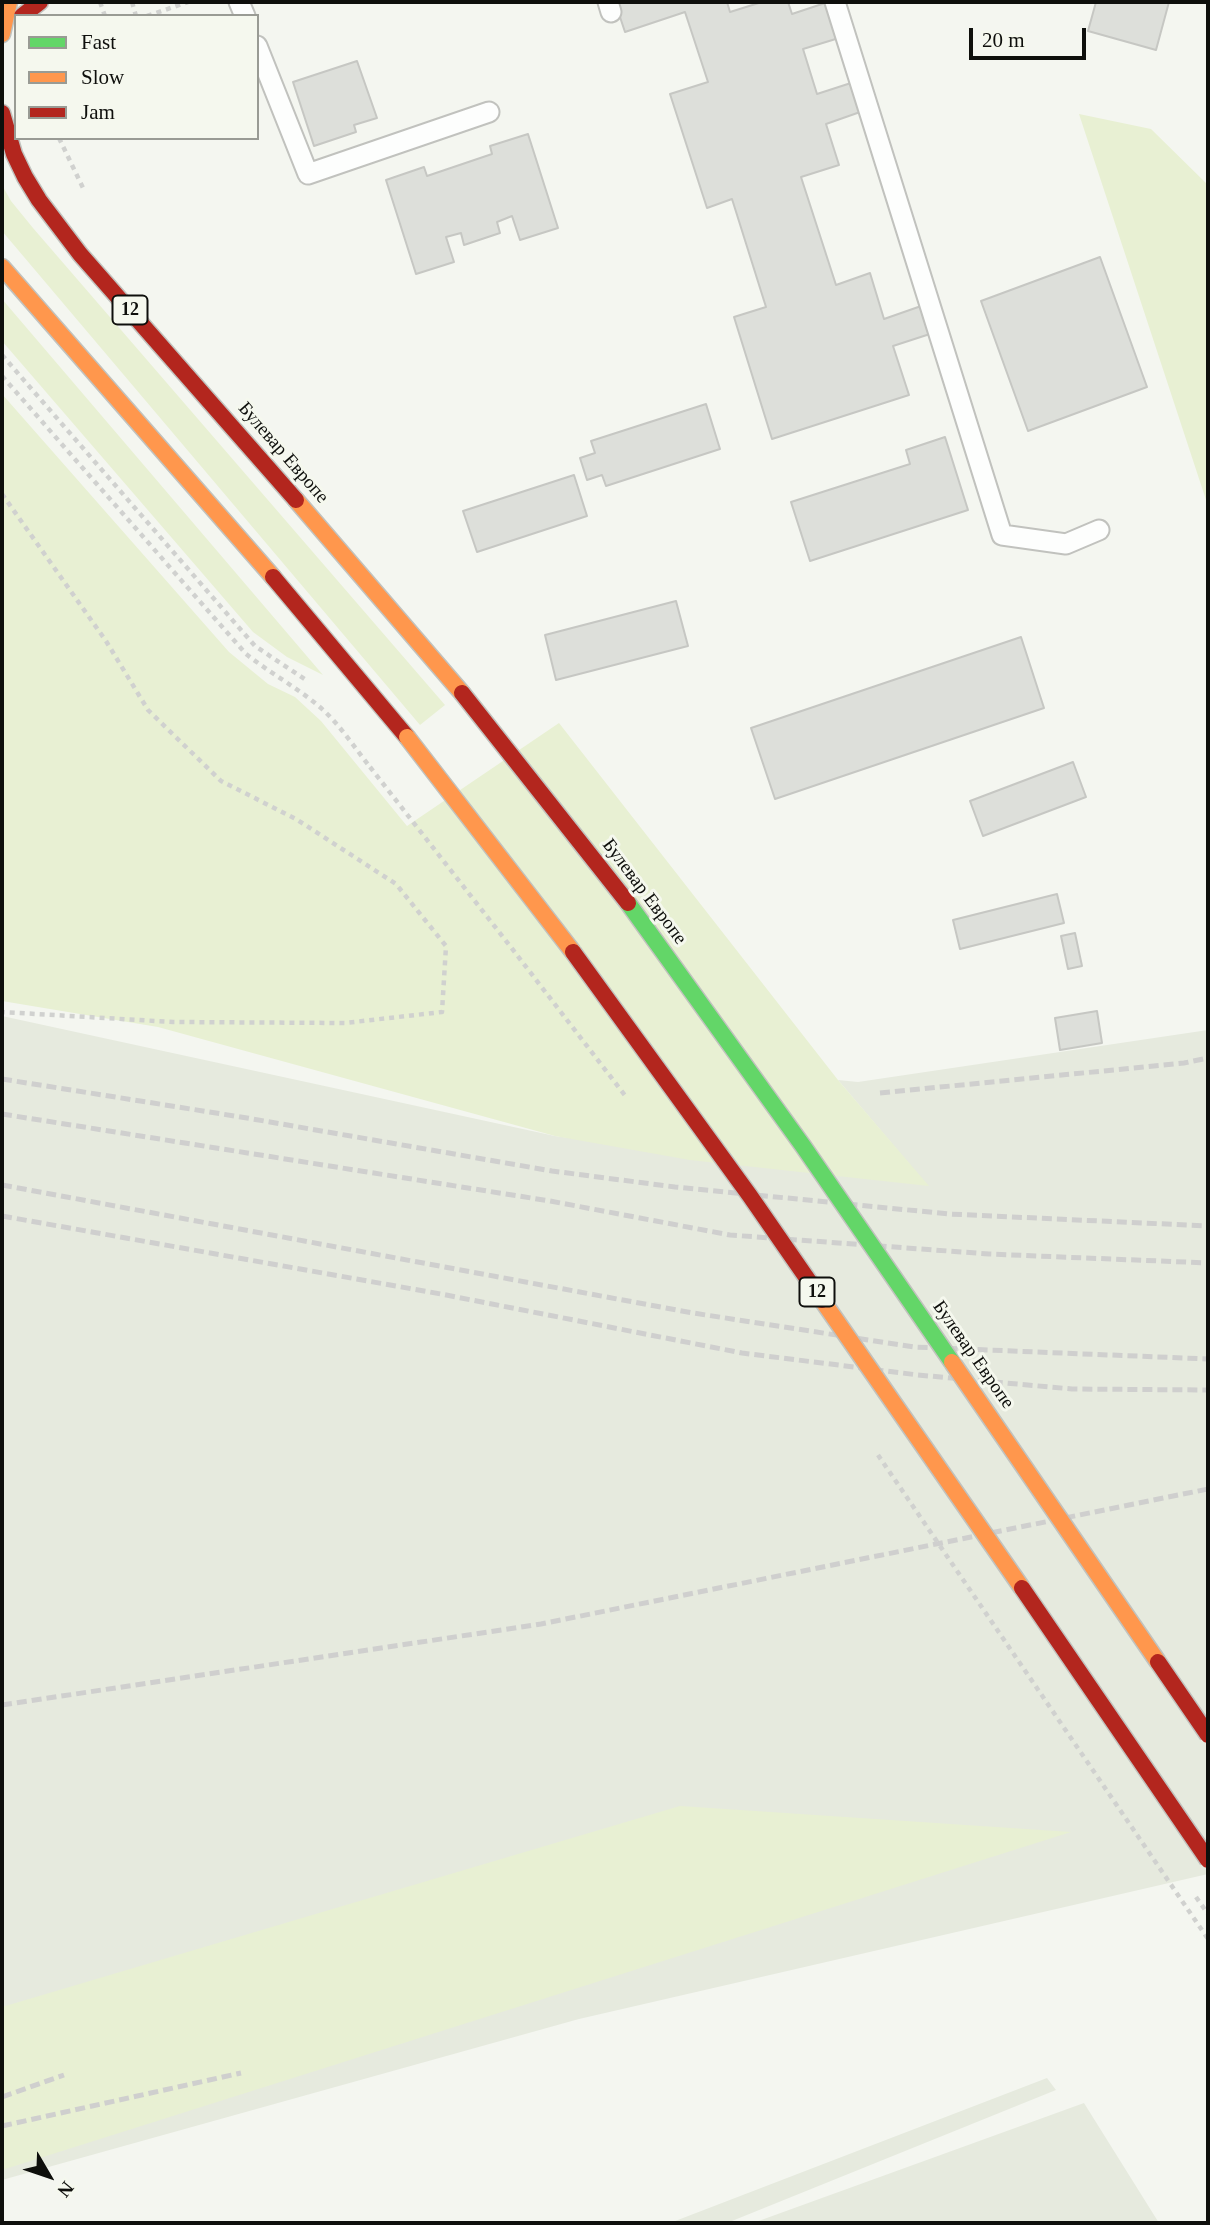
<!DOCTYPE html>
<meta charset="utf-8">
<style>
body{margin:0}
#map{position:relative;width:1210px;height:2225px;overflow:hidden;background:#f4f6f0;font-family:"Times New Roman",serif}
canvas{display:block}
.frame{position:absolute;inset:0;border:4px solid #0e0f0c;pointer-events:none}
.legend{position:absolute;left:14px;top:14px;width:245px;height:126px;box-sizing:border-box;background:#f5f8ee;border:2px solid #999b94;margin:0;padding:9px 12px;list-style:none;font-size:21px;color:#0e0f0c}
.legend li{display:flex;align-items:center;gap:14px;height:35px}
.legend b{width:35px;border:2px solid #999b94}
.north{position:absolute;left:14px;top:2141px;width:70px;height:70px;-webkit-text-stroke:5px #f5f8ee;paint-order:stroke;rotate:129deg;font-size:19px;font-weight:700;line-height:28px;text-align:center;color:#0e0f0c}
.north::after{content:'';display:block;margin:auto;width:24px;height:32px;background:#0e0f0c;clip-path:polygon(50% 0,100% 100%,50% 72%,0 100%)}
.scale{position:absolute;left:969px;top:28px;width:117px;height:32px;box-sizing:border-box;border:4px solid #0e0f0c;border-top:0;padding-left:9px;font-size:21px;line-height:24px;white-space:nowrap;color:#0e0f0c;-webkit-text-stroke:5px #f5f8ee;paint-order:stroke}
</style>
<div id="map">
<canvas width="1210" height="2225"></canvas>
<div class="frame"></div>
<ul class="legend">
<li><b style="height:9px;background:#63d668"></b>Fast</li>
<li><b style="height:9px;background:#ff974d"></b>Slow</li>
<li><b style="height:9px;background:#b3261e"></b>Jam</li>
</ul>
<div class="north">N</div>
<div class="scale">20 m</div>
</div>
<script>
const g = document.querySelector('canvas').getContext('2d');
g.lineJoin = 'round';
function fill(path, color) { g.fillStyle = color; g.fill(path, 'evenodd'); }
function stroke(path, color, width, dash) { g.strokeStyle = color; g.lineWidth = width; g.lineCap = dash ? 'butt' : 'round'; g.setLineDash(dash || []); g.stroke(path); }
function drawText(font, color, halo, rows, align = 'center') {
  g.font = font + ' "Times New Roman",serif'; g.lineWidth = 6; g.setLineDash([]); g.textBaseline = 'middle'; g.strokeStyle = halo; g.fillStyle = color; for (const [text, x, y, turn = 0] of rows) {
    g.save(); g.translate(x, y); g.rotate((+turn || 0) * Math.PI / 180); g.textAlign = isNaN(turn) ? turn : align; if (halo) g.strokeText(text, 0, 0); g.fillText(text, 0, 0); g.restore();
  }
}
fill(new Path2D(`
 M 2,1016 L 555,1136 L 927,1185 L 838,1080 L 858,1082 L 1208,1030 L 1208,1874 L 579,2019 L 2,2180 Z
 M 1047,2078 L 1056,2090 L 727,2223 L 670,2223 Z
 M 1084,2103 L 1159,2223 L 753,2223 Z`), '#e6eade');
fill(new Path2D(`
 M 1079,114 L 1151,129 L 1208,185 L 1208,506 Z
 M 2,185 L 11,201 L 33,228 L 445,705 L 420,725 L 2,231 Z
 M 2,299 L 323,675 L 287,657 L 253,632 L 2,341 Z
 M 2,394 L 229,652 L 268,684 L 295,697 L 321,721 L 407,826 L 559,723 L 838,1080 L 929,1186 L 690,1160 L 555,1136 L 158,1027 L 2,1001 Z
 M 680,1806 L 1071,1832 L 2,2170 L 2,2007 Z`), '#e8f0d3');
const building = new Path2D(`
 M 615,2 L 727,2 L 730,12 L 762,2 L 788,2 L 792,14 L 828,2 L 839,38 L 803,49 L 817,94 L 854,82 L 863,111 L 826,124 L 839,165 L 801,177 L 836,285 L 870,273 L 884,319 L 924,305 L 933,333 L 893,346 L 909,395 L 772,439 L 734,317 L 766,307 L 732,199 L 707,208 L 670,94 L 708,82 L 685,12 L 625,32 Z
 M 1096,2 L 1169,2 L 1156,50 L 1088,31 Z
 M 357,61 L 377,118 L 354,125 L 356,132 L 314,146 L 293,82 Z
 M 528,134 L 558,228 L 520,240 L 512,216 L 497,222 L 500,233 L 464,245 L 461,233 L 446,237 L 454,262 L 416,274 L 386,180 L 424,167 L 427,176 L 492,154 L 490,146 Z
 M 1100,257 L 1147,387 L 1028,431 L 981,301 Z
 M 706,404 L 720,449 L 606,486 L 602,475 L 587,480 L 580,458 L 595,453 L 591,441 Z
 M 945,437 L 968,510 L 810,561 L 791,502 L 910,464 L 906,450 Z
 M 574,475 L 587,516 L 477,552 L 463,511 Z
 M 676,601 L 688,646 L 556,680 L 545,635 Z
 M 1021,637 L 1044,708 L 775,799 L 751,728 Z
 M 1073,762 L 1086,797 L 983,836 L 970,801 Z
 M 1057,894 L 1064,923 L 960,949 L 953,920 Z
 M 1075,933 L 1082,966 L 1068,969 L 1061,936 Z
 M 1097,1011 L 1102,1043 L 1060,1050 L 1055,1018 Z`);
fill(building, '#dddfda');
stroke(building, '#c6c7c3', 2);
const lane = new Path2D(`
 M 239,2 L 245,16
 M 608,2 L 611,12
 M 835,2 L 1002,535 L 1066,544 L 1099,530
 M 257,46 L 308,174 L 489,112`);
const slow = new Path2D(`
 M 2,34 L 9,2
 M 2,267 L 273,577
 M 296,500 L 462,693`);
const jam = new Path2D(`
 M 22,16 L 40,2
 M 2,113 L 14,154 L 25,177 L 39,200 L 80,254 L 296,500
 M 273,577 L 407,737`);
stroke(lane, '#c1c2be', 23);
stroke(slow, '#c1c2be', 19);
stroke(jam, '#c1c2be', 19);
stroke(new Path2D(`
 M 100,2 L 105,16
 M 132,2 L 136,16
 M 147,16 L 188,2
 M 59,138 L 83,188
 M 2,355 L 255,646 L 306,680
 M 2,376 L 246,654 C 270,673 298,688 321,708 C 340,725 355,748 370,767
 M 2,494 L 106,641 L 148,710 L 221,781 L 296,819 L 396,884 L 446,946 L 442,1012 L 345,1023 L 173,1022 L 2,1012`), '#d0d1cf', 4.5, [5, 5]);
stroke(lane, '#fdfefd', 19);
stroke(slow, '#ff974d', 16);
stroke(jam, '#b3261e', 16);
stroke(new Path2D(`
 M 2,1079 L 247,1118 L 552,1171 L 675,1187 L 949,1214 L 1208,1226
 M 880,1093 L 1184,1063 L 1208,1058
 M 2,1114 L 550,1201 L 730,1235 L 989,1254 L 1208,1263
 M 2,1185 L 693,1313 L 914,1347 L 1208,1359
 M 2,1216 L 441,1294 L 742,1353 L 918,1375 L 1072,1389 L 1208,1390
 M 2,1705 L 541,1624 L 1208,1489
 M 2,2097 L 64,2075
 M 2,2126 L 241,2073`), '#cfcfce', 5, [10, 5]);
const fastBridge = new Path2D(`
 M 628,903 L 803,1146 L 952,1362`);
const slowBridge = new Path2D(`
 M 407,737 L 573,952
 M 822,1300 L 1022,1588
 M 952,1362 L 1158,1662`);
const jamBridge = new Path2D(`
 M 462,693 L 628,903
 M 573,952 L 750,1196 L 822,1300
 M 1022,1588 L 1208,1860
 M 1158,1662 L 1208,1735`);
stroke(fastBridge, '#c1c2be', 19, []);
stroke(slowBridge, '#c1c2be', 19, []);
stroke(jamBridge, '#c1c2be', 19, []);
stroke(new Path2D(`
 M 370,767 L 510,946 L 627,1098
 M 878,1455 L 1208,1939
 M 1196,1897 L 1208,1914`), '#d0d1cf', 4.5, [5, 5]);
stroke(fastBridge, '#63d668', 16);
stroke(slowBridge, '#ff974d', 16);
stroke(jamBridge, '#b3261e', 16);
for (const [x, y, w] of [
 [130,310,35],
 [817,1292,35]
]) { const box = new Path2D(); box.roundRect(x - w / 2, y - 14.5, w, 29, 5); g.fillStyle = '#f5f8ee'; g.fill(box); stroke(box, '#0e0f0c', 2); }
drawText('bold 18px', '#0e0f0c', null, [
 ["12",130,310],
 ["12",817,1292]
]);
drawText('19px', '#0e0f0c', '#f5f8ee', [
 ["Булевар Европе",283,453,49],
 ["Булевар Европе",644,892,53],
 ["Булевар Европе",973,1355,55]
]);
</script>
